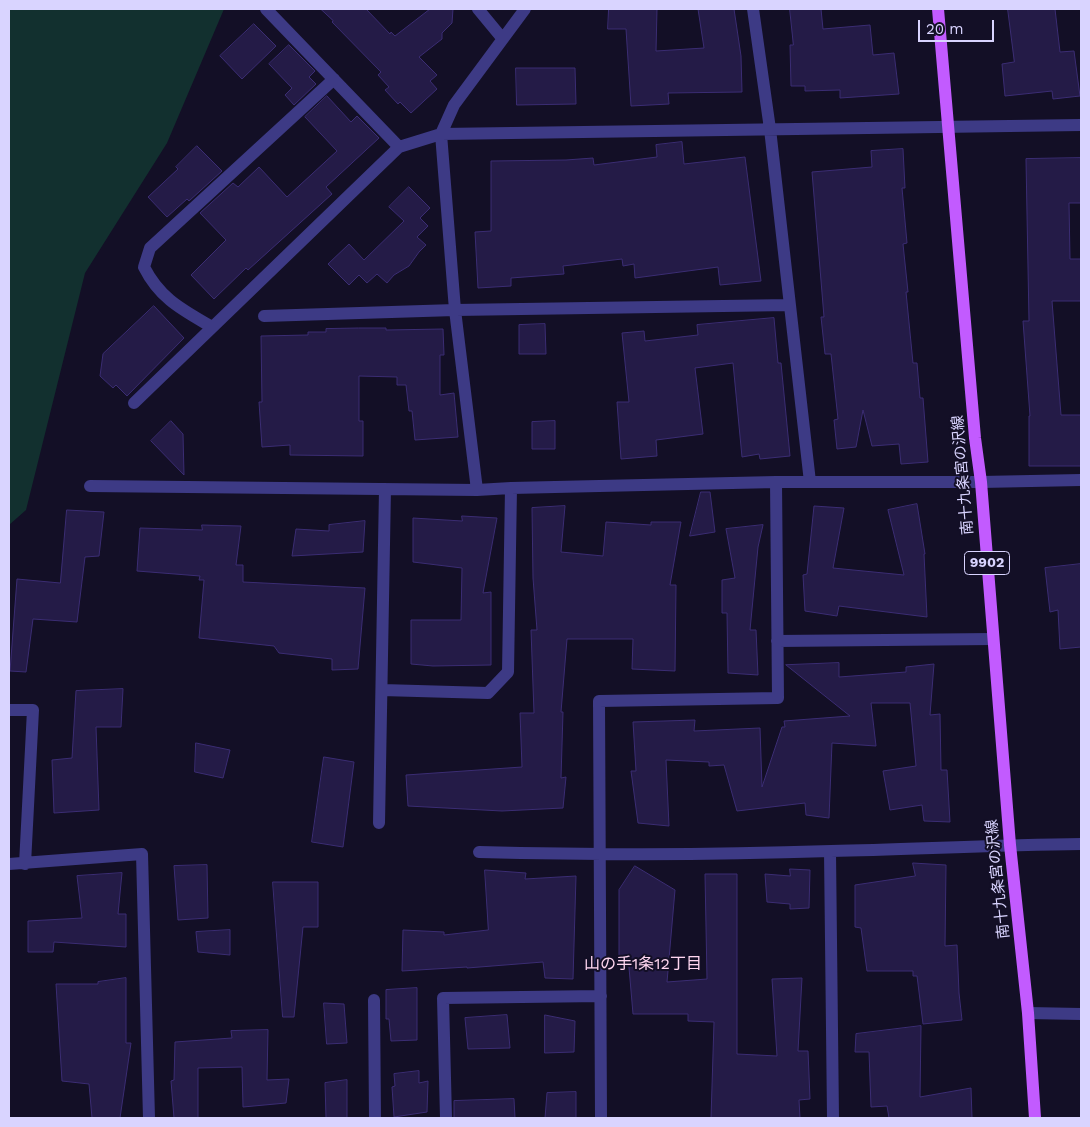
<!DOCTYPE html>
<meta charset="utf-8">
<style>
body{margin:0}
#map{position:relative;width:1090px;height:1127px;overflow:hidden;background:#130f26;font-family:"Work Sans",sans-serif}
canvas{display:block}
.frame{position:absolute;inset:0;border:10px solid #d9d4ff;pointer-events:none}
.scale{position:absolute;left:918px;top:20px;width:76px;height:22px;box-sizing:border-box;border:2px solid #d9d4ff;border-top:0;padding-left:6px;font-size:15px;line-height:18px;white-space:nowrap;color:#d9d4ff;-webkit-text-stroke:4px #130f26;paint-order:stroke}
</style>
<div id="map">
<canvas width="1090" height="1127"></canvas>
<div class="frame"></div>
<div class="scale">20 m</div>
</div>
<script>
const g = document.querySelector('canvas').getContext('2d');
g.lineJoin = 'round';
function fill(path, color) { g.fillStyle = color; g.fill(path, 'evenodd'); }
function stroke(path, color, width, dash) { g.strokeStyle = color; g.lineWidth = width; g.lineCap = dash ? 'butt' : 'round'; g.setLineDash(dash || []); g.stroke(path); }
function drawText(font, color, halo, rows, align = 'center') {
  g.font = font + ' "Work Sans","Noto Sans JP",sans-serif'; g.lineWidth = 4; g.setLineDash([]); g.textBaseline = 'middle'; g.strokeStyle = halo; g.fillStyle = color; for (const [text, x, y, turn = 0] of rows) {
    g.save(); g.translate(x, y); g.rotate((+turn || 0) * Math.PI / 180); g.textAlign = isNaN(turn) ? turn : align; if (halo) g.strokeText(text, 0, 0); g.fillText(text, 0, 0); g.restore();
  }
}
fill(new Path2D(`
 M 9,9 L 224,9 L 167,143 L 85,273 L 26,510 L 9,525 Z`), '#12302f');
const building = new Path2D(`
 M 321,9 L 366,9 L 390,34 L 391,32 L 395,36 L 430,9 L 453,9 L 452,23 L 442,33 L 442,39 L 419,57 L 437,75 L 430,81 L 437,89 L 411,113 L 400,102 L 398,104 L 385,90 L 389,87 L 378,75 L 381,72 L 332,22 L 333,21 Z
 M 609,9 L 657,9 L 656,51 L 704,48 L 698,9 L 734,9 L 741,56 L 742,92 L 668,93 L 669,104 L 631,106 L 626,29 L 608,29 Z
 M 790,9 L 821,9 L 823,29 L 870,25 L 873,55 L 894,53 L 899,94 L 840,98 L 840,90 L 805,91 L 805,86 L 791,86 L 790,45 L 793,45 Z
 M 1008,9 L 1055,9 L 1060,52 L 1074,51 L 1080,96 L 1053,99 L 1052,91 L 1005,96 L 1002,64 L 1014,62 Z
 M 254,24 L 276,46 L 242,79 L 220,56 Z
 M 289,45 L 315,71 L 309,77 L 316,84 L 294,105 L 285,95 L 292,88 L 269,64 Z
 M 516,68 L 575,68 L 576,104 L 517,105 Z
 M 327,96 L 351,122 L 357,116 L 379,138 L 326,187 L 332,194 L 248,270 L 246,268 L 214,299 L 191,275 L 226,240 L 200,213 L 233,183 L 238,187 L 259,167 L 287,197 L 337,151 L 305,117 Z
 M 682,142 L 684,164 L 745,157 L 761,281 L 720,285 L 718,267 L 635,278 L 634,264 L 623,266 L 622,259 L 563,266 L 564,274 L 511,278 L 511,286 L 478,288 L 475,232 L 491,231 L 491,161 L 566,160 L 593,158 L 594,165 L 657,157 L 656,145 Z
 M 197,146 L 222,171 L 189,201 L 187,199 L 167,217 L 148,197 L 178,169 L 176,167 Z
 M 903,149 L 905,188 L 902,188 L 907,243 L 903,244 L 908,292 L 906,292 L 913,363 L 917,363 L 920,398 L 923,398 L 928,462 L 901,464 L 899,444 L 872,446 L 863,410 L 856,447 L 837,449 L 834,420 L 838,419 L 831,354 L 825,354 L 821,317 L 824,317 L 812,172 L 872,167 L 871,151 Z
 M 1081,158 L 1081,203 L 1069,203 L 1070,259 L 1081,259 L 1081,301 L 1052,301 L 1061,415 L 1081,415 L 1081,466 L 1029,466 L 1029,416 L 1030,416 L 1023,321 L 1029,321 L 1026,159 Z
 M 409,187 L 430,208 L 420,218 L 428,226 L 417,237 L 426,245 L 419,252 L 409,266 L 394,275 L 387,283 L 377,274 L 367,283 L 359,275 L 349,285 L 328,264 L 349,244 L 364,260 L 404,221 L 389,207 Z
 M 154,306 L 184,338 L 127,396 L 116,385 L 113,388 L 100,376 L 103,354 Z
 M 774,318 L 778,363 L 781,363 L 790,456 L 760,459 L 759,454 L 742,457 L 733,363 L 695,368 L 703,434 L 656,440 L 657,456 L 621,459 L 617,402 L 629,402 L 622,333 L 644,331 L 645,341 L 698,335 L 697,325 Z
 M 545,324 L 546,354 L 519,354 L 519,325 Z
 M 359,328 L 386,328 L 386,330 L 443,329 L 444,355 L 440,355 L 440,395 L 454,393 L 458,437 L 415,440 L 412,411 L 409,411 L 406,385 L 397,385 L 397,377 L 359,376 L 359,421 L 363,421 L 363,456 L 290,455 L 290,445 L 262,447 L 259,402 L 262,402 L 261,336 L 308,335 L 308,332 L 326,332 L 326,329 Z
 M 171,421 L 183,434 L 184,475 L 151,441 Z
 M 555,421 L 555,449 L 532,449 L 532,422 Z
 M 701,492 L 710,492 L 715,532 L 690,536 Z
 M 917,504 L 925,554 L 924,554 L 927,617 L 839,606 L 837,616 L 805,611 L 803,575 L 807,574 L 814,506 L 844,508 L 833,568 L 904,575 L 888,510 Z
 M 565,506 L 561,552 L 603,556 L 606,522 L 651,525 L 651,522 L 681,522 L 670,585 L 676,585 L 675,671 L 632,669 L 633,639 L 567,639 L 561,712 L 563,712 L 561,778 L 566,777 L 563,808 L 502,811 L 408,806 L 406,775 L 522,767 L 520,713 L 534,713 L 531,630 L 537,630 L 533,578 L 532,508 Z
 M 67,510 L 104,512 L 99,556 L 85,557 L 77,622 L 33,619 L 26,672 L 10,671 L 17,579 L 60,583 Z
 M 462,516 L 497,518 L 483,593 L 491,592 L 491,665 L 433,666 L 411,664 L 411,620 L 461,620 L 462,568 L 413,562 L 413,518 L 462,521 Z
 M 365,521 L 363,552 L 292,556 L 296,529 L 329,531 L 329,525 Z
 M 202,525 L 241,526 L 236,565 L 243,565 L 243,582 L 365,588 L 358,669 L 332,670 L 332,659 L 279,653 L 274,646 L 199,638 L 204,580 L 199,580 L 200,576 L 137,571 L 140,528 L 202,530 Z
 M 763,525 L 758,547 L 750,630 L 756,630 L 758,675 L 728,673 L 727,613 L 722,613 L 722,580 L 735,578 L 726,529 Z
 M 1081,564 L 1081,647 L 1060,649 L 1058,610 L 1050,612 L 1045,568 Z
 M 839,663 L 839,677 L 906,672 L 906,667 L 934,664 L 930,715 L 940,714 L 941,770 L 947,770 L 950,822 L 924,821 L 922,805 L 890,810 L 883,771 L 916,766 L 910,703 L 871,703 L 876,746 L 832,743 L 829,818 L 806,815 L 805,803 L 737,811 L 724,765 L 709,766 L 709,762 L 666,760 L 669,826 L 638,823 L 631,771 L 636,771 L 633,722 L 695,720 L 694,731 L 760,728 L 762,787 L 782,727 L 785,727 L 784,721 L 850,716 L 786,665 Z
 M 123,689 L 121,727 L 96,727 L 99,810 L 54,813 L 52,760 L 72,758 L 76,691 Z
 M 196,743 L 230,750 L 223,778 L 195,772 Z
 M 324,757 L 354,762 L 343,847 L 312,842 Z
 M 913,863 L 946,865 L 945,946 L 957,945 L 959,993 L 962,1020 L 923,1024 L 917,976 L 913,976 L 913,971 L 867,971 L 861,928 L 855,927 L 855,885 L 915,876 Z
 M 207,865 L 208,918 L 178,920 L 174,866 Z
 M 635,866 L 675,890 L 667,982 L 707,979 L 705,874 L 737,874 L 737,1054 L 777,1056 L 772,979 L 802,978 L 798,1051 L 808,1051 L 810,1099 L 799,1100 L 800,1118 L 711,1118 L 714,1022 L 688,1021 L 688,1014 L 633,1014 L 628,956 L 619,956 L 619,890 Z
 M 790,869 L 810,870 L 809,908 L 790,909 L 790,904 L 767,902 L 765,874 L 790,876 Z
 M 485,870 L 526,873 L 525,879 L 576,876 L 573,979 L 545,978 L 543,962 L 467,968 L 467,967 L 402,971 L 403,930 L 444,932 L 444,935 L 488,930 Z
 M 122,873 L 118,914 L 126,914 L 126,947 L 54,942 L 53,952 L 28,952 L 28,921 L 82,918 L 77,876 Z
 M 273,882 L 318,882 L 318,927 L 303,927 L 294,1017 L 283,1017 Z
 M 230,930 L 230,955 L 198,952 L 196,932 Z
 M 126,978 L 126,1043 L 131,1043 L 120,1118 L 92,1118 L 89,1084 L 62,1081 L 56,984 L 98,984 L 98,982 Z
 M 417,988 L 417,1040 L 391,1041 L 389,1019 L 386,1019 L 386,990 Z
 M 324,1003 L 344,1004 L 347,1043 L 327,1044 Z
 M 507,1015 L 510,1048 L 468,1049 L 465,1018 Z
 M 545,1015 L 575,1021 L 574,1052 L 545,1053 Z
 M 921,1026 L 920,1097 L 971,1088 L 972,1118 L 889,1118 L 887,1106 L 871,1107 L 869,1052 L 855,1052 L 856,1034 Z
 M 268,1030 L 267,1080 L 289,1079 L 286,1103 L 243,1107 L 242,1067 L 198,1068 L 198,1118 L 174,1118 L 171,1081 L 174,1080 L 175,1042 L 232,1038 L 231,1031 Z
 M 419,1071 L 419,1083 L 428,1081 L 427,1112 L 394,1117 L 392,1087 L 395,1086 L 394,1074 Z
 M 347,1080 L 347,1118 L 326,1118 L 325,1083 Z
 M 576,1092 L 576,1118 L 545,1118 L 547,1093 Z
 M 514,1099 L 515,1118 L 454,1118 L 454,1101 Z`);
fill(building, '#241b47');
stroke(building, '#3b2d73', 1);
stroke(new Path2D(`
 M 266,9 L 399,147
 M 478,9 L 502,38
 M 753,9 L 770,129 L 810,482
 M 264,316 L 455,310 L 790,305
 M 212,327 C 183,310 160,299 144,267 L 150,248 L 334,79
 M 134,403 L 399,147 L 441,134 L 454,105 L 525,9
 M 90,486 L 477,490 L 511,488 L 776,482 L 981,482 L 1081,480
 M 477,490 L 455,310 L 441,134 L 1081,125
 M 777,641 L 993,639
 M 382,690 L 488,693 L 508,672 L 511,488
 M 9,710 L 33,710 L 25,864
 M 379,823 L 385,489
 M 479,852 C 596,855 714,855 831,851 C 915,849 998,845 1081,844
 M 830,852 L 833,1118
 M 9,864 L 142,854 L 149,1118
 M 374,1000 L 375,1118
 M 1028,1013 L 1081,1014
 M 446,1118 L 443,998 L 601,996
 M 601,1118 L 599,701 L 778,698 L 776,482`), '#3d3a85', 12);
stroke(new Path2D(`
 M 938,9 L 975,438 L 981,482 L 1010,845 L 1028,1013 L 1035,1118`), '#c25bff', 12);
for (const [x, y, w] of [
 [987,563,45]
]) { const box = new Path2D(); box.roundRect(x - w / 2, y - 11.5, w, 23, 4); g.fillStyle = '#130f26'; g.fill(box); stroke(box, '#d9d4ff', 1); }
drawText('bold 14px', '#d9d4ff', null, [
 ["9902",987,563]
]);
drawText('15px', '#d9d4ff', '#130f26', [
 ["南十九条宮の沢線",963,475,-95],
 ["南十九条宮の沢線",998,879,-96]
]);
drawText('16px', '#ffd6f0', '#130f26', [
 ["山の手1条12丁目",643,964]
]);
</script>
